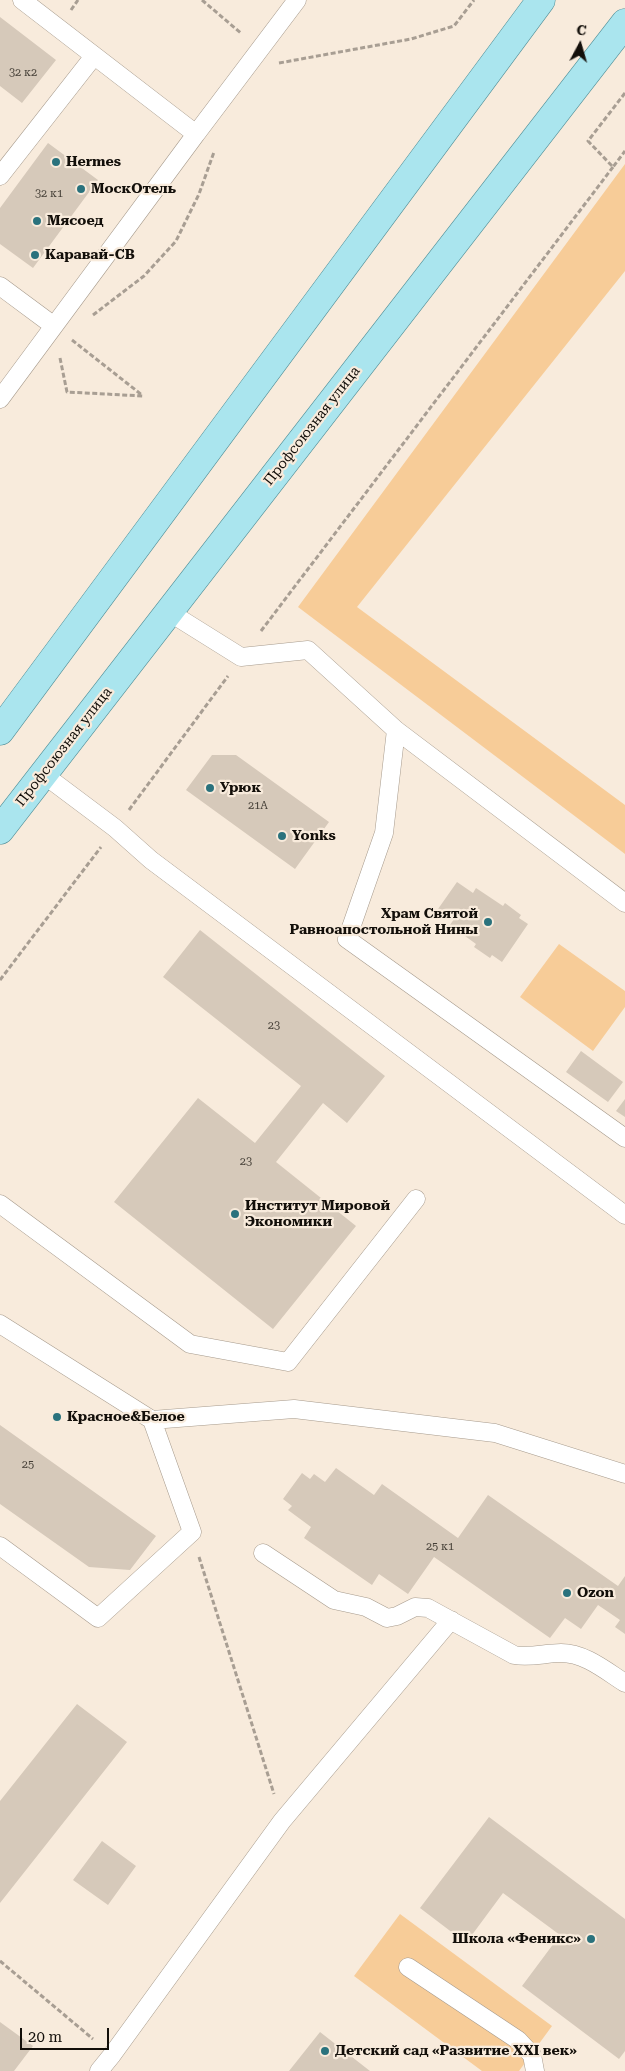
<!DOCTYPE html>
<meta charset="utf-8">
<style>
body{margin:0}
#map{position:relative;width:625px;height:2071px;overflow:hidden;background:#f8ebdc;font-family:"Roboto Serif",serif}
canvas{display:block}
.north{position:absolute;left:555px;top:20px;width:50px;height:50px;-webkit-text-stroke:4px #f8ebdc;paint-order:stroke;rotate:6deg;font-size:14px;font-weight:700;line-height:20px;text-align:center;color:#130f0a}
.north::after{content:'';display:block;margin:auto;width:18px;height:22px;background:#130f0a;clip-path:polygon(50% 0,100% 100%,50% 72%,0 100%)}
.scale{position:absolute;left:20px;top:2028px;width:89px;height:22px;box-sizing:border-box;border:2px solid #130f0a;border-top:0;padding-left:6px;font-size:15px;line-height:18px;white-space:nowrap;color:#130f0a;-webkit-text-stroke:4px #f8ebdc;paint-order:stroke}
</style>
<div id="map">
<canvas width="625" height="2071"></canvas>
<div class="north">С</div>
<div class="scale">20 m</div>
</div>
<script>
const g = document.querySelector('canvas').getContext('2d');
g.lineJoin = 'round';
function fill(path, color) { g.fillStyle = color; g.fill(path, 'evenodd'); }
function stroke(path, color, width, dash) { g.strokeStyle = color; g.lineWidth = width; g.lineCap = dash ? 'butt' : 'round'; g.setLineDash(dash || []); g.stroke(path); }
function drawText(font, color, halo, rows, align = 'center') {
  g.font = font + ' "Roboto Serif",serif'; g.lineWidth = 4.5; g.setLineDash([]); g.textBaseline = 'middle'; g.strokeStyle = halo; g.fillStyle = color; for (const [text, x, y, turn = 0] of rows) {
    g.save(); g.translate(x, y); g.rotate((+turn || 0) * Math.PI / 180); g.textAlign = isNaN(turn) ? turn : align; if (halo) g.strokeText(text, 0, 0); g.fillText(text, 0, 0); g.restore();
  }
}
fill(new Path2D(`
 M 625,164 L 625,271 L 357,607 L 625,805 L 625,854 L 298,607 Z
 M 559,944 L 625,991 L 625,1007 L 593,1051 L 520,997 Z
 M 400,1914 L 552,2026 L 519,2071 L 482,2071 L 354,1976 Z`), '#f7cc98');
fill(new Path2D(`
 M 0,17 L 56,60 L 22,103 L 0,86 Z
 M 48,143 L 98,180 L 33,268 L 0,244 L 0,208 Z
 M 212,755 L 236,755 L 329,822 L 295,869 L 186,790 Z
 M 457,882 L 473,893 L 476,888 L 503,906 L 505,903 L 521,915 L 519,918 L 528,924 L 502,962 L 492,955 L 490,958 L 474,947 L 476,944 L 450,925 L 454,919 L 438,909 Z
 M 200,930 L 385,1076 L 347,1123 L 323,1103 L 276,1162 L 356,1226 L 273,1329 L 114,1202 L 198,1098 L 255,1143 L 301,1086 L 163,977 Z
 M 581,1051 L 623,1082 L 608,1102 L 566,1072 Z
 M 625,1099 L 625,1117 L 616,1111 Z
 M 0,1425 L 156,1536 L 130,1570 L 89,1567 L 0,1504 Z
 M 336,1468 L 374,1495 L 382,1484 L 458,1538 L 488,1495 L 618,1586 L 625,1576 L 625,1634 L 615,1627 L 620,1620 L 598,1605 L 581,1629 L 565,1618 L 550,1638 L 434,1557 L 408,1594 L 379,1574 L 372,1585 L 304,1538 L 311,1527 L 288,1510 L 292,1506 L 283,1499 L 302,1473 L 310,1479 L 314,1474 L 325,1482 Z
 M 77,1704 L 127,1742 L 0,1903 L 0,1801 Z
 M 489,1817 L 625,1919 L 625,2051 L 619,2059 L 522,1986 L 560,1935 L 503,1893 L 466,1943 L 420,1908 Z
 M 102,1841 L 136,1866 L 108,1905 L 73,1880 Z
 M 0,2022 L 33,2046 L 14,2071 L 0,2071 Z
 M 320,2032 L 370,2071 L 289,2071 Z`), '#d6c9ba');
const lane = new Path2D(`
 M 196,134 L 297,0
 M 0,176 L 94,56
 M 0,286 L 54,326
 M 0,399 L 196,134 L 22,0
 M 169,612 L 241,657 L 308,650 L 396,730 L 625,903
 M 396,730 L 384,833 L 347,939 L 625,1138
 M 43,774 L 115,828 L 151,860 L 625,1215
 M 0,1204 L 190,1344 L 288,1362 L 416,1199
 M 0,1324 L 152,1420 L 294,1409 L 495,1433 L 625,1474
 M 0,1546 L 98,1618 L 192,1532 L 152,1420
 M 263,1553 L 334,1600 L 366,1607 L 387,1618 L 397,1616 L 415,1607 L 428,1608 L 514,1655 C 531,1658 545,1653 561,1653 C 585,1653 606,1671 625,1683
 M 408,1967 L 518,2040 L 532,2055 L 535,2071
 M 99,2071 L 112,2055 L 282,1821 L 451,1620`);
const primary = new Path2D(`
 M 0,731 L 541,0
 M 0,830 L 625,23`);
stroke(lane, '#a69a8c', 19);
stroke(primary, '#508e97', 29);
stroke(new Path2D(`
 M 202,0 L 242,34
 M 71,10 L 78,0
 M 279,63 L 411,39 L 454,26 L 474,0
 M 625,93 L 588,141 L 613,167 L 625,151
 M 93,315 L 144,276 L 176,241 L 199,194 L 214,152
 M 72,340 L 142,395
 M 60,358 L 67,392 L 143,396
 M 261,631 L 613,167
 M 129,810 L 228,676
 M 0,980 L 101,847
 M 199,1557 L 274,1794
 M 0,1961 L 93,2039`), '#a89e93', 3, [5, 2.5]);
stroke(lane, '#fff', 18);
stroke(primary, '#aae5ee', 28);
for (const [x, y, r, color] of [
 [56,162,5,"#2a727d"],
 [81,189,5,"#2a727d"],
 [37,221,5,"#2a727d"],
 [35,255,5,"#2a727d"],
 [210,788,5,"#2a727d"],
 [282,836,5,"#2a727d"],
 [488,922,5,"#2a727d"],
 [235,1214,5,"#2a727d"],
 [57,1417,5,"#2a727d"],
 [567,1593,5,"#2a727d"],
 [591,1939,5,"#2a727d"],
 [325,2051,5,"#2a727d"]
]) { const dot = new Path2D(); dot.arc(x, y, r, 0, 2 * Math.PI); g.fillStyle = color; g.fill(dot); stroke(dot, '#f8ebdc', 2); }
drawText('11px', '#443e36', null, [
 ["32 к2",23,73],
 ["32 к1",49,194],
 ["21А",258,806],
 ["23",274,1026],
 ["23",246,1162],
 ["25",28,1465],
 ["25 к1",440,1547]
]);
drawText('bold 14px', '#130f0a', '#f8ebdc', [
 ["Hermes",66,162],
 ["МоскOтель",91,189],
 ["Мясоед",47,221],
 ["Каравай-СВ",45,255],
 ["Урюк",220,788],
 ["Yonks",292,836],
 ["Храм Святой",478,914,"right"],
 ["Равноапостольной Нины",478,930,"right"],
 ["Институт Мировой",245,1206],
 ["Экономики",245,1222],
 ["Красное&Белое",67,1417],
 ["Ozon",577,1593],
 ["Школа «Феникс»",581,1939,"right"],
 ["Детский сад «Развитие XXI век»",335,2051]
], 'left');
drawText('14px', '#130f0a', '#f8ebdc', [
 ["Профсоюзная улица",312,426,-52],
 ["Профсоюзная улица",64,747,-52]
]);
</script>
